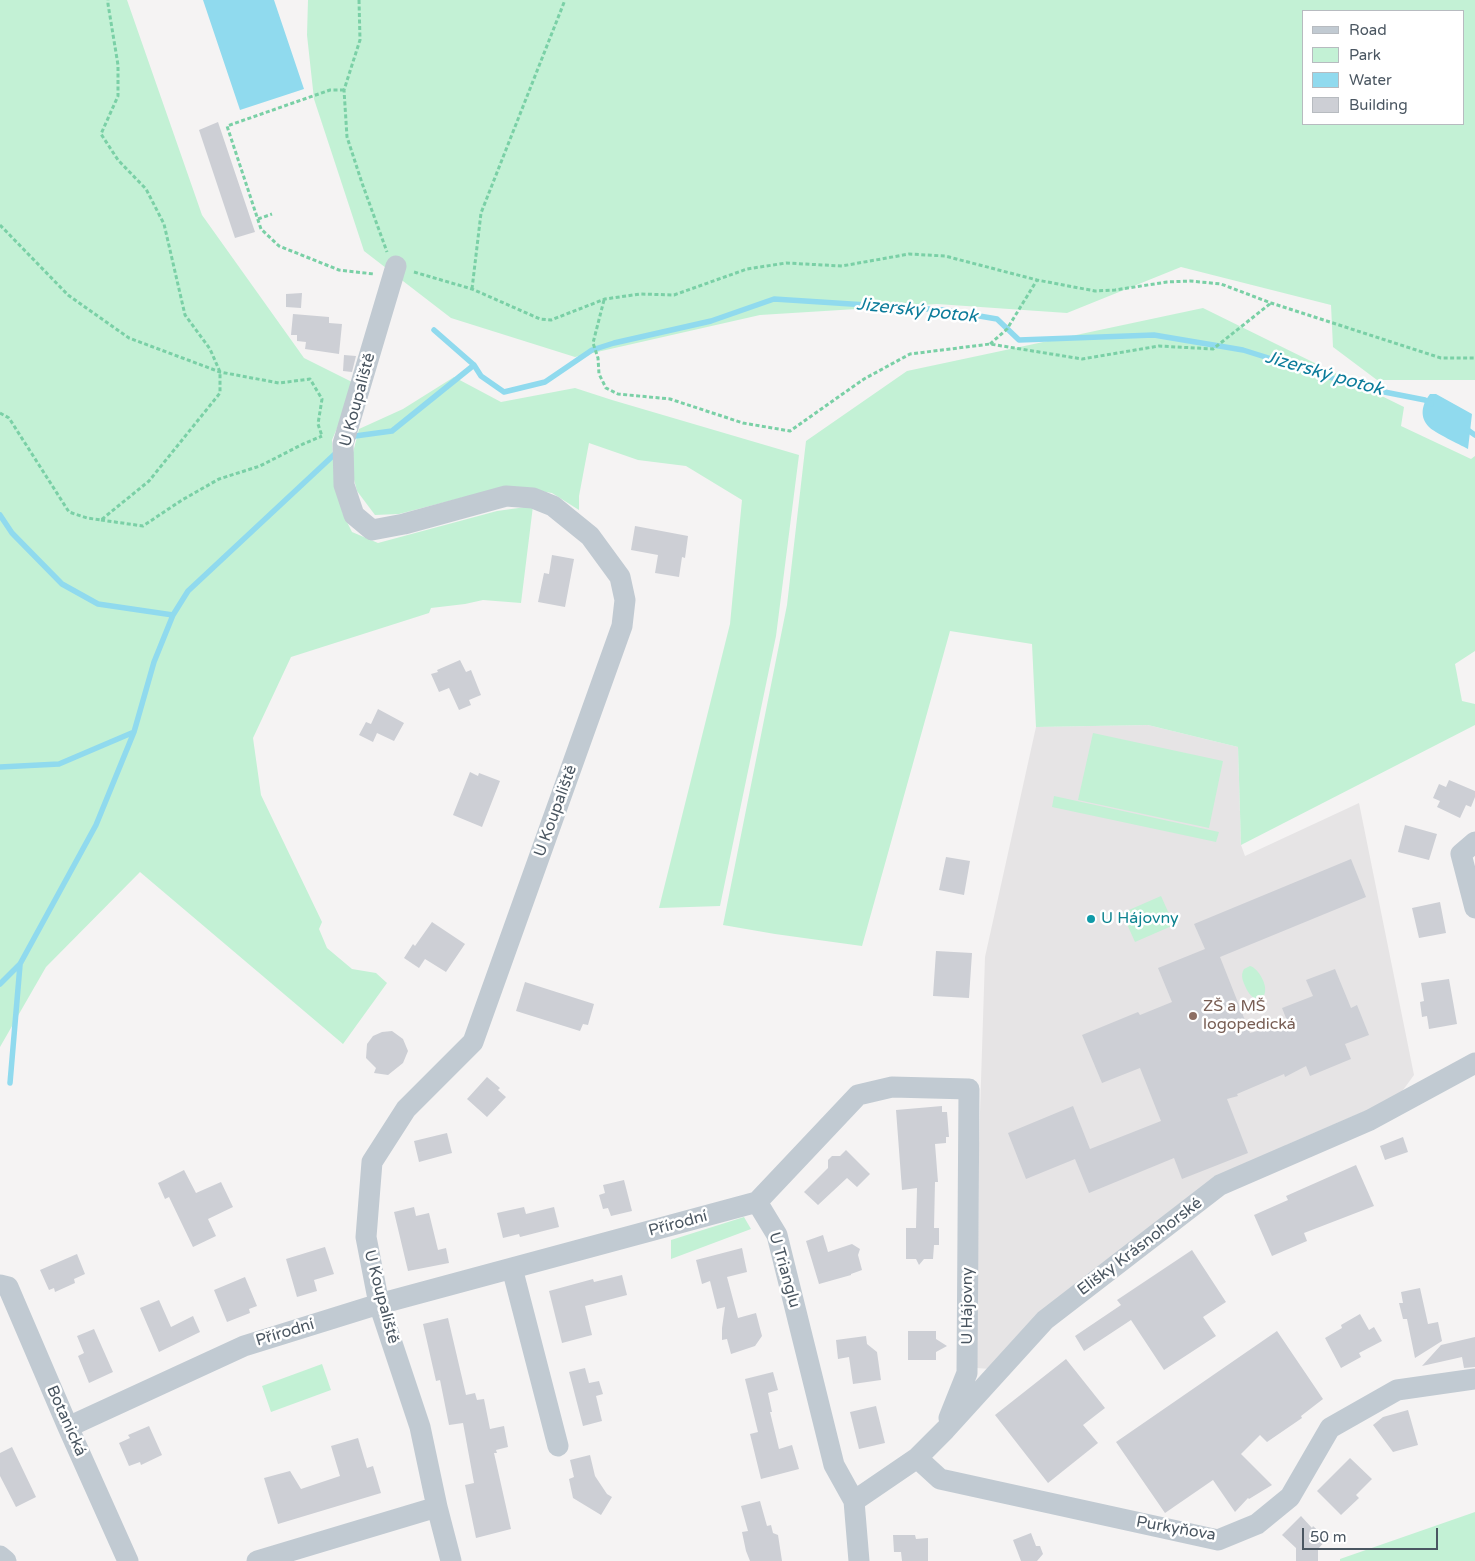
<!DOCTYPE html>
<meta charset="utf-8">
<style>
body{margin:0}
#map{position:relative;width:1475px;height:1561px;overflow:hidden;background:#f5f3f3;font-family:"Varela Round",sans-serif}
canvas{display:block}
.legend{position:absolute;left:1302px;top:10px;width:162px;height:115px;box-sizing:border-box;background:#fff;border:1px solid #b7bbc0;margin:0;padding:6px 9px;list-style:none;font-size:15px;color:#4a5661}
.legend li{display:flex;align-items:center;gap:10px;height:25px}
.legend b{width:25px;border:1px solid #b7bbc0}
.scale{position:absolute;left:1302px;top:1528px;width:136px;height:22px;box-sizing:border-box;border:2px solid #4a5661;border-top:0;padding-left:6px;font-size:15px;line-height:18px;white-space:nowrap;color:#4a5661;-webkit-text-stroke:4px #fff;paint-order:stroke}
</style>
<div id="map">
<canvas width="1475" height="1561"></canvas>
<ul class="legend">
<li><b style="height:6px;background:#c1cad2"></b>Road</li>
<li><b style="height:14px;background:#c3f1d5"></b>Park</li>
<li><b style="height:14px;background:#90daee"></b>Water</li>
<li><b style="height:14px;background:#cdcfd5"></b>Building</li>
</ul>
<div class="scale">50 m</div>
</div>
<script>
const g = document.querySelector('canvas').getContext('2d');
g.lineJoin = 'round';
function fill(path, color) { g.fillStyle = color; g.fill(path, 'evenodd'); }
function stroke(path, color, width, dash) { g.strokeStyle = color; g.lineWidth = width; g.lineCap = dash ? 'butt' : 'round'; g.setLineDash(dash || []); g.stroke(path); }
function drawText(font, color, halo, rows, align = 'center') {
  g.font = font + ' "Varela Round",sans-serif'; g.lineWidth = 5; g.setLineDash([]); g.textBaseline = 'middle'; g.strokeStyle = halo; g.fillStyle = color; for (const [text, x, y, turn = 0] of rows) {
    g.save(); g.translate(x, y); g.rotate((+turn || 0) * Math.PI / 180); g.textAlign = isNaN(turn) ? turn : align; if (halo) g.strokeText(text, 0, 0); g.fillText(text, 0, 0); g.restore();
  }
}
fill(new Path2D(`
 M 1148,725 L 1238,747 L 1241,845 L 1245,856 L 1359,803 L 1414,1075 L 1398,1097 L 1286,1145 L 990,1369 L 977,1368 L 979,1143 L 985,957 L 1036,727 Z`), '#e6e4e5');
fill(new Path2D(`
 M 0,0 L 127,0 L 202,215 L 304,358 L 356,384 L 332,440 L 335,486 L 343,514 L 352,532 L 378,543 L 497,511 L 533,506 L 521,603 L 483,600 L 465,604 L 431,608 L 429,613 L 291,657 L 253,738 L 261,795 L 322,922 L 319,929 L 327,948 L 352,969 L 376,973 L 387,983 L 343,1044 L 140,872 L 46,967 L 0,1047 Z
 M 308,0 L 1475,0 L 1475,380 L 1377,380 L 1333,347 L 1331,305 L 1181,267 L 1067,313 L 937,304 L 760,315 L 575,357 L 451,318 L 364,251 L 314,99 L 307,35 ZM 1304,11 L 1464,11 L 1464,124 L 1304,124 Z
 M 1203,308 L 1404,407 L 1401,426 L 1471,459 L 1475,456 L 1475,651 L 1455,664 L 1462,701 L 1475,704 L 1475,725 L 1241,845 L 1238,747 L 1148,725 L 1036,727 L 1032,644 L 950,631 L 862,946 L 775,934 L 723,925 L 787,605 L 806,441 L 907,371 Z
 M 454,377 L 501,402 L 575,388 L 612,400 L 799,455 L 776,636 L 720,906 L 659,908 L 730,624 L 742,500 L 686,466 L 638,460 L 589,443 L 579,496 L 579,510 L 552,493 L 507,486 L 399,514 L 375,515 L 357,491 L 350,464 L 359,429 L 403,409 Z
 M 1093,733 L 1223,761 L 1209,828 L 1078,800 Z
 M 1054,796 L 1219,832 L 1216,842 L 1052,807 Z
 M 1161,896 L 1174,925 L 1135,942 L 1122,913 Z
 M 1250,966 C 1258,968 1267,984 1265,992 C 1262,1007 1250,997 1246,988 C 1243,981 1240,976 1244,969 Z
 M 744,1217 L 751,1229 L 671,1259 L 671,1240 Z
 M 322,1364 L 331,1390 L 271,1412 L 262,1386 Z
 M 1475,1512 L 1475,1561 L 1340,1561 L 1340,1559 Z`), '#c3f1d5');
fill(new Path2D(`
 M 203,0 L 274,0 L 304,89 L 240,110 Z
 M 1430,394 L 1436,394 L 1472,414 L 1468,449 C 1459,444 1435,433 1429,427 C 1419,417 1422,404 1430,394 Z`), '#90daee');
stroke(new Path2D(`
 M 434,330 L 474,365 L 481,376 L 504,392 L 545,382 L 592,350 L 614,343 L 711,321 L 774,299 L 944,310 L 997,319 L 1019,340 L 1154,335 L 1243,350 L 1364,388 L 1425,400 L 1431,404
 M 1465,428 L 1475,435
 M 351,439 L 355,436 L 392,431 L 474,365
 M 0,515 L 12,533 L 62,584 L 98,604 L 173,615
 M 0,767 L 59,764 L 134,732 L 154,662 L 173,615 L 188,591 L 337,452
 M 0,984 L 20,964 L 96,825 L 134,732
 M 10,1083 L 20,965`), '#90daee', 5.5);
fill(new Path2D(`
 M 218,122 L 255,232 L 235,238 L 199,130 Z
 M 302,293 L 301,308 L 286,307 L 286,294 Z
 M 293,314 L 329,317 L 329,323 L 342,324 L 339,354 L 305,349 L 306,342 L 297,341 L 297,335 L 291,335 Z
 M 344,355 L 356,356 L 352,372 L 343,371 Z
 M 635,526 L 688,536 L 685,558 L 682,557 L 679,577 L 655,573 L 658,555 L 631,550 Z
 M 552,555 L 574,559 L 565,607 L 538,602 L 544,573 L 549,574 Z
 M 460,660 L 466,672 L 471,670 L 481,695 L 469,700 L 471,705 L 459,710 L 449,688 L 439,692 L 431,674 L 438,672 L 437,670 Z
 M 378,709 L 404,723 L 394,741 L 377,733 L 373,742 L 359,735 L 366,722 L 371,724 Z
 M 470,772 L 478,776 L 479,773 L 500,781 L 482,827 L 453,815 Z
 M 1449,780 L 1475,791 L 1475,797 L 1471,807 L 1466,805 L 1460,818 L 1437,807 L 1440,801 L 1433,798 L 1439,784 L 1446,787 Z
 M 1405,825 L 1437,834 L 1429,860 L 1398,852 Z
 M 946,857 L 970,861 L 964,895 L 939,890 Z
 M 1351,859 L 1366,897 L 1220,957 L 1250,1033 L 1288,1023 L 1282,1008 L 1313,996 L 1306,980 L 1335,969 L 1351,1008 L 1357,1005 L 1369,1035 L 1345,1044 L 1351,1059 L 1310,1076 L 1306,1066 L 1285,1077 L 1284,1074 L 1237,1094 L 1238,1096 L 1227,1099 L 1248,1153 L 1182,1179 L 1174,1158 L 1089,1193 L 1075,1159 L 1026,1179 L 1008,1133 L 1073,1106 L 1090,1149 L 1161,1121 L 1140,1068 L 1102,1083 L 1082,1035 L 1138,1012 L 1140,1015 L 1172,1002 L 1158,968 L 1205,949 L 1194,924 Z
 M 1440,902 L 1446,933 L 1419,938 L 1412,908 Z
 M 432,922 L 465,944 L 446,972 L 425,959 L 419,968 L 404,958 L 413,944 L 415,946 Z
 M 936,951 L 972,953 L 969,998 L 933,996 Z
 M 1449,979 L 1457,1024 L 1429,1029 L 1427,1016 L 1422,1017 L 1420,1002 L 1424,1001 L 1421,983 Z
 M 525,982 L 594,1004 L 588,1025 L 583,1024 L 580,1031 L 516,1011 Z
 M 392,1031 L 403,1039 L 408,1051 L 403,1063 L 388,1075 L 374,1073 L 376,1068 L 366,1058 L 367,1044 L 373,1036 L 382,1032 Z
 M 487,1077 L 500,1088 L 498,1090 L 506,1097 L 487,1117 L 467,1099 Z
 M 942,1106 L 942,1112 L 947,1112 L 949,1137 L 946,1137 L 946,1143 L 935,1144 L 938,1182 L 935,1182 L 934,1228 L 939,1228 L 939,1245 L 934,1245 L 933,1259 L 924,1259 L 919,1265 L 916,1259 L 906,1259 L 906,1228 L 916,1228 L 917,1188 L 902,1190 L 896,1110 Z
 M 447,1133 L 452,1153 L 419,1162 L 414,1141 Z
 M 1403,1137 L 1408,1152 L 1385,1160 L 1380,1146 Z
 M 846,1150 L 870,1174 L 857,1187 L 847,1178 L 818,1205 L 804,1192 L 828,1168 L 828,1160 L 832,1156 L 840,1156 Z
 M 1356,1165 L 1374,1206 L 1304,1233 L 1307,1241 L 1272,1256 L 1254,1215 L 1288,1200 L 1286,1196 Z
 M 184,1170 L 196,1193 L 221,1182 L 233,1207 L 208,1219 L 216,1236 L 193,1247 L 169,1197 L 165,1199 L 158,1183 Z
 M 624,1180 L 632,1211 L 611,1216 L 608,1208 L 603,1209 L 599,1195 L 605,1193 L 603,1185 Z
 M 414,1207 L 416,1216 L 429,1213 L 438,1250 L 446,1248 L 449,1263 L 408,1271 L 394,1212 Z
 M 524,1207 L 526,1214 L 554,1207 L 559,1227 L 520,1237 L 519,1234 L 503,1238 L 497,1213 Z
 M 823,1235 L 828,1252 L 852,1244 L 860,1249 L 858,1255 L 862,1270 L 851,1274 L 851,1275 L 819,1284 L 806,1241 Z
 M 325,1247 L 334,1274 L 314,1280 L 317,1291 L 297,1297 L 286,1259 Z
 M 742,1248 L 747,1272 L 727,1277 L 738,1318 L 756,1313 L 762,1336 L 755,1346 L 731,1354 L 727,1339 L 722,1340 L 722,1328 L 725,1307 L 717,1309 L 710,1281 L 702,1284 L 696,1260 Z
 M 1192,1250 L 1226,1302 L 1203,1317 L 1216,1336 L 1164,1370 L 1131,1320 L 1084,1351 L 1075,1336 L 1121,1305 L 1117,1300 Z
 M 77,1254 L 85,1274 L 74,1279 L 75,1283 L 55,1292 L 54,1288 L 49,1290 L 40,1270 Z
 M 622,1275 L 627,1295 L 585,1306 L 592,1335 L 562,1343 L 549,1291 L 593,1279 L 594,1282 Z
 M 245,1277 L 257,1306 L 249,1309 L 250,1313 L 227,1322 L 214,1290 Z
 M 1420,1288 L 1428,1324 L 1438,1322 L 1442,1341 L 1415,1358 L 1407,1319 L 1403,1319 L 1399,1303 L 1403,1303 L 1401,1292 Z
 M 159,1300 L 171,1327 L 193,1316 L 200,1332 L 159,1352 L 140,1308 Z
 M 1360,1314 L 1369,1330 L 1374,1327 L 1382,1341 L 1359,1353 L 1361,1357 L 1341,1368 L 1325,1338 L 1342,1328 L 1341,1325 Z
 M 448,1318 L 466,1395 L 475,1393 L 477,1400 L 484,1399 L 490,1429 L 504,1426 L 508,1447 L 496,1450 L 497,1453 L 494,1453 L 511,1529 L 476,1538 L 465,1485 L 474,1483 L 463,1423 L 449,1425 L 440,1380 L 436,1381 L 423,1324 Z
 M 94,1329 L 113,1372 L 89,1383 L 78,1356 L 84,1353 L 77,1336 Z
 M 908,1331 L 936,1331 L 936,1339 L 947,1346 L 936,1352 L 936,1360 L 908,1360 Z
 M 1277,1331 L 1323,1399 L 1301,1416 L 1302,1418 L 1267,1442 L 1260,1435 L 1241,1454 L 1272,1485 L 1249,1499 L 1248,1498 L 1235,1512 L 1213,1480 L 1165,1513 L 1116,1442 Z
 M 866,1336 L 867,1344 L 877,1352 L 881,1380 L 853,1384 L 849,1357 L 838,1359 L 836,1340 Z
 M 1475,1337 L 1475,1367 L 1464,1368 L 1462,1357 L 1422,1366 L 1441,1345 Z
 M 1066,1359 L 1105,1408 L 1083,1425 L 1098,1443 L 1048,1483 L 995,1415 Z
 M 585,1368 L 589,1383 L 599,1381 L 603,1394 L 596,1396 L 602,1421 L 583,1426 L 569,1372 Z
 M 773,1372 L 778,1390 L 768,1393 L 772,1412 L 770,1412 L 779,1449 L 792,1445 L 799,1469 L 761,1479 L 750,1434 L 758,1432 L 745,1379 Z
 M 876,1406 L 885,1443 L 859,1449 L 850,1412 Z
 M 1408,1410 L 1418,1445 L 1393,1452 L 1373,1425 L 1383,1417 Z
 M 149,1426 L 162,1455 L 141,1465 L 140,1462 L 129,1466 L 119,1443 L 130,1438 L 128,1435 Z
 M 358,1438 L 367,1468 L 373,1466 L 381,1493 L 278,1524 L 264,1478 L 290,1471 L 301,1489 L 340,1476 L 331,1446 Z
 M 12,1447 L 36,1497 L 16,1507 L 0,1476 L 0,1453 Z
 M 590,1455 L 595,1476 L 607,1494 L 612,1497 L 601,1515 L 573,1498 L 569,1479 L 574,1477 L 570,1460 Z
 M 1350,1458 L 1372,1479 L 1356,1495 L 1359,1498 L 1341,1515 L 1317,1491 Z
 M 760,1501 L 767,1526 L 771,1525 L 773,1533 L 778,1535 L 782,1561 L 750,1561 L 746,1551 L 742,1532 L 748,1531 L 741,1506 Z
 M 1301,1516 L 1312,1528 L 1313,1526 L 1327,1539 L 1318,1549 L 1318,1561 L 1296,1561 L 1296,1548 L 1282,1535 Z
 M 1031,1533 L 1036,1546 L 1040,1546 L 1043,1554 L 1037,1561 L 1021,1561 L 1013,1540 Z
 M 893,1535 L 915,1535 L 916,1539 L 928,1538 L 928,1561 L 902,1561 L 901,1552 L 894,1552 Z`), '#cdcfd5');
stroke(new Path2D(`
 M 359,0 L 360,40 L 344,90 L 347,137 L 362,183 L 387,252
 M 344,90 L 330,90 L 227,126 L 261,229 L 279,246 L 339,270 L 374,274
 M 258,219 L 272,214
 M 0,225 L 68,295 L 129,338 L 220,372 L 279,383 L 310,379 L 322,399 L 318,424 L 322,436
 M 414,272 L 472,289 L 540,319 L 551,320 L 605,299 L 640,294 L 674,295 L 747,269 L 786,263 L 842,266 L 909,254 L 945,256 L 1037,280 L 1095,291 L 1115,290 L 1167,282 L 1190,281 L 1221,284 L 1271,303 L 1441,358 L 1475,358
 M 472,289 L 481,213 L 565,0
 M 604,300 L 593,343 L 598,358 L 599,374 L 606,388 L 618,394 L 670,399 L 743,423 L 790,431 L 864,379 L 910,354 L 990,344 L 1082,359 L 1159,346 L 1213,349 L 1271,303
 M 990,344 L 1007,329 L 1037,280
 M 0,413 L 9,418 L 69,512 L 87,518 L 101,520 L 149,481 L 220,393 L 220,372 L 210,349 L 185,315 L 164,224 L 146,189 L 118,160 L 101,134 L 118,96 L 118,65 L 108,4 L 108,0
 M 101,520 L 143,526 L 182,500 L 219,479 L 260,466 L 303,444 L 322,436`), '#7ad0a6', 3, [4, 2.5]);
stroke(new Path2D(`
 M 396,266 L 343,444 L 344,485 L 354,515 L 372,530 L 404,524 L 506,496 L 533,498 L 553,506 L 590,536 L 620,577 L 625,600 L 622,626 L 473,1042 L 406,1109 L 372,1162 L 366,1237 L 379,1304 L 420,1427 L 437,1507 L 451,1561
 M 1475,842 L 1461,854 L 1475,908
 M 757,1202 L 858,1095 L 892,1087 L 969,1089 L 967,1373 L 949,1418
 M 757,1202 L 777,1235 L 834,1465 L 854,1501 L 859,1561
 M 512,1268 L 558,1446
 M 0,1285 L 8,1287 L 68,1427 L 128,1561
 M 68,1427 L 244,1346 L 379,1304 L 757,1202
 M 917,1458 L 940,1479 L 1218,1540 L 1257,1524 L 1290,1497 L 1330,1428 L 1397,1390 L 1475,1379
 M 854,1501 L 917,1458 L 945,1430 L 1045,1320 L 1220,1185 L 1370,1120 L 1475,1063
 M 0,1556 L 6,1561
 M 257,1561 L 437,1507`), '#c1cad2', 21);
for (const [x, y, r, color] of [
 [1091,919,5,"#0f9aa8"],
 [1193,1016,5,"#8d6e63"]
]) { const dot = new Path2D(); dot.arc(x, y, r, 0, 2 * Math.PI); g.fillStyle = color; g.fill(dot); stroke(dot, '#fff', 2); }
drawText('16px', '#4a5661', '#fff', [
 ["U Koupaliště",358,400,-75],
 ["U Koupaliště",556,811,-70],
 ["Přírodní",678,1224,-15],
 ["Elišky Krásnohorské",1140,1247,-37],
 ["U Trianglu",784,1270,74],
 ["U Koupaliště",381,1297,75],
 ["U Hájovny",968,1306,-90],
 ["Přírodní",285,1333,-17],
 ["Botanická",66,1421,66],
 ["Purkyňova",1176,1529,10]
]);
drawText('16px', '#0d838f', '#fff', [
 ["U Hájovny",1101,919]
], 'left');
drawText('16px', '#785e54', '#fff', [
 ["ZŠ a MŠ",1203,1007],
 ["logopedická",1203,1025]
], 'left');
drawText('italic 18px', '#0c7c9b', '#fff', [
 ["Jizerský potok",917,311,6],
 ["Jizerský potok",1324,374,16]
]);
</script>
